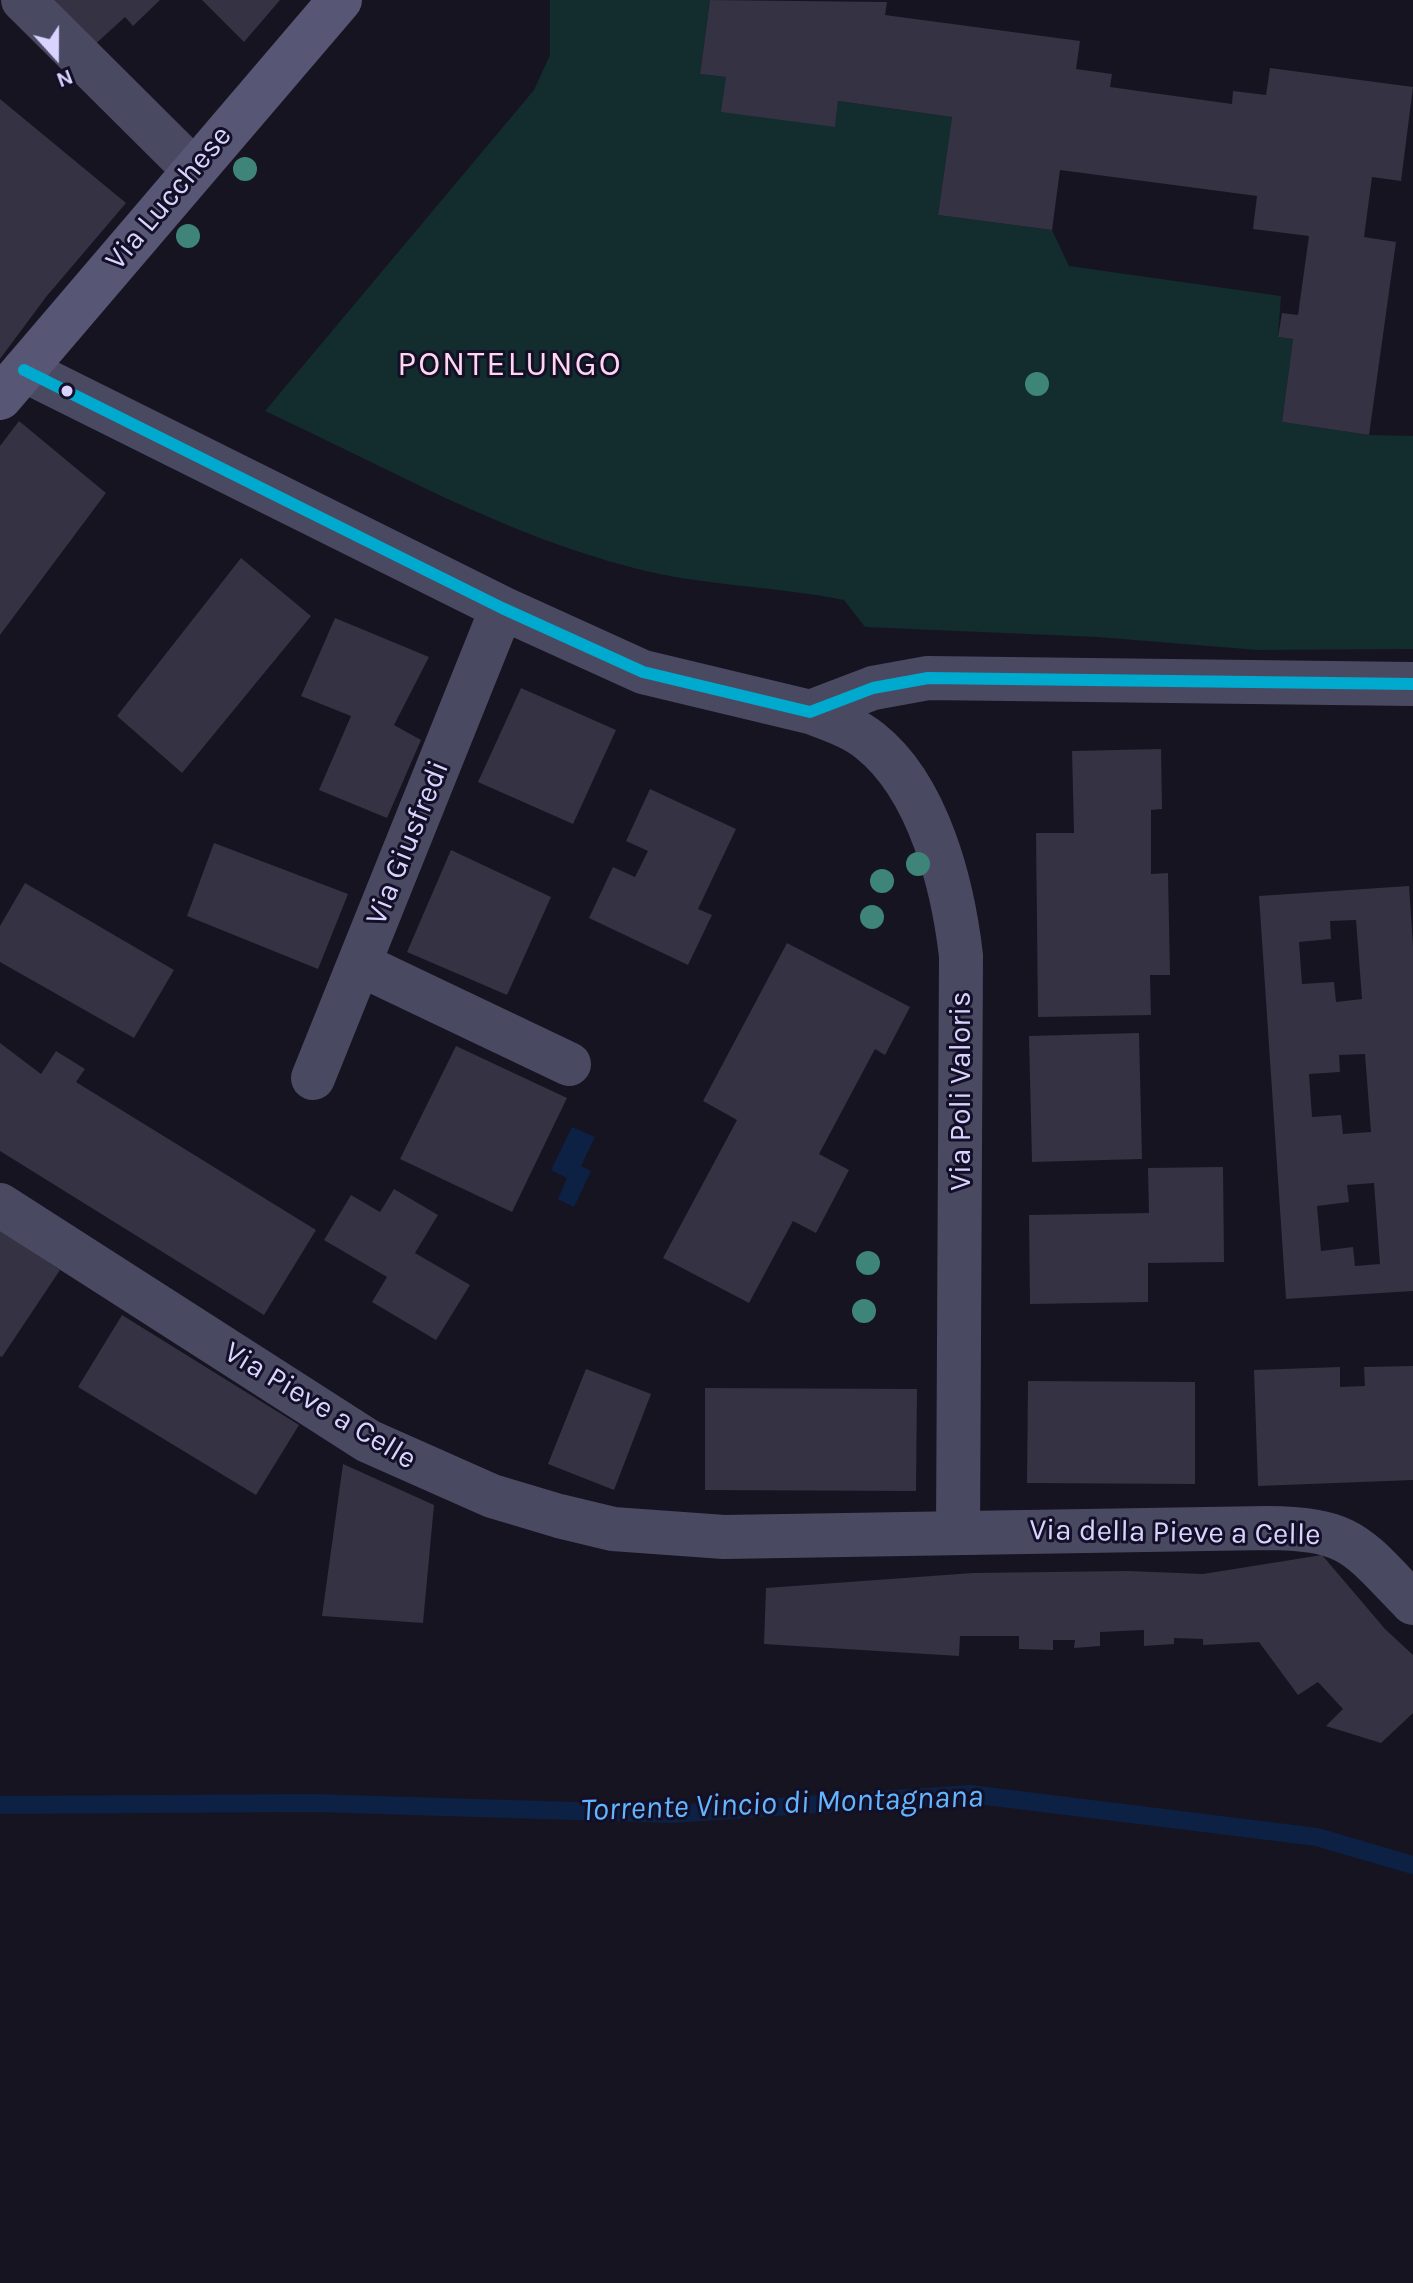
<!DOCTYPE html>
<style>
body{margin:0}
#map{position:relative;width:1413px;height:2283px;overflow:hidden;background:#161421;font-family:Karla,sans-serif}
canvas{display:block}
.north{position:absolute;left:16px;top:16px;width:80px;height:80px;-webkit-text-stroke:6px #130f26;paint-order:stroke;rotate:159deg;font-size:22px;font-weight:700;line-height:32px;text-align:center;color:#d9d4ff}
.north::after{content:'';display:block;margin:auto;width:28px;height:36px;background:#d9d4ff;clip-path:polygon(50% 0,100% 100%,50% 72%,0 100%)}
</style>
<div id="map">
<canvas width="1413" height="2283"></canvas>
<div class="north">N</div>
</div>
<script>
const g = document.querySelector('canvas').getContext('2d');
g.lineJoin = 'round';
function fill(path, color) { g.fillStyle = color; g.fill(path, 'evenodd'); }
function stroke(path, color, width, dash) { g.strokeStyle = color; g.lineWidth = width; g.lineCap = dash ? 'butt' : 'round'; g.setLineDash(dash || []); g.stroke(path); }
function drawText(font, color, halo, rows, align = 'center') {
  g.font = font + ' Karla,sans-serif'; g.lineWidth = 6; g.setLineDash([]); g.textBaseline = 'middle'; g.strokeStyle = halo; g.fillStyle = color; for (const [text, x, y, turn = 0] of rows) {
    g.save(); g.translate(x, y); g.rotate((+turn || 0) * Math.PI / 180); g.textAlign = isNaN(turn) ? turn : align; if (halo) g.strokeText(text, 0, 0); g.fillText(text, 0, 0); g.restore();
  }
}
fill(new Path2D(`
 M 550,0 L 710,0 L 700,74 L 726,77 L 835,126 L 838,101 L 952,117 L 938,215 L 1052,230 L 1069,266 L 1281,296 L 1278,337 L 1293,339 L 1282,422 L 1369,435 L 1413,436 L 1413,649 L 1258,650 L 1097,637 L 865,627 L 844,600 C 775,586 702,586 634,568 C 504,535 386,467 265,411 L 534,90 L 550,55 Z`), '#132c2d');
fill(new Path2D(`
 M 572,1127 L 595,1137 L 581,1166 L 591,1171 L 574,1207 L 558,1199 L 567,1178 L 551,1170 Z`), '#0d2144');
stroke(new Path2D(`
 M 0,1805 L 314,1803 L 672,1814 L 970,1794 L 1317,1837 L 1413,1865`), '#0d2144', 18);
fill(new Path2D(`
 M 45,0 L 160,0 L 133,26 L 125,17 L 91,48 Z
 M 202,0 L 280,0 L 244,42 Z
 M 710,0 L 887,2 L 885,15 L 1080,41 L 1076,69 L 1112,74 L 1110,87 L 1232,104 L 1233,91 L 1266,95 L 1270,68 L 1413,87 L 1401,181 L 1372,177 L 1364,237 L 1396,242 L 1369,435 L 1282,422 L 1293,339 L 1278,337 L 1282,313 L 1298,315 L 1309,236 L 1253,229 L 1257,196 L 1060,170 L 1052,230 L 938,215 L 952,117 L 838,101 L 835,127 L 721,112 L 726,77 L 700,74 Z
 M 0,99 L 126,203 L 46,297 L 0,359 Z
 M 19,421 L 106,493 L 0,635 L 0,446 Z
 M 241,558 L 311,616 L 182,773 L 117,716 Z
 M 335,618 L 429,657 L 394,725 L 421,740 L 387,818 L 319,790 L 351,716 L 301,696 Z
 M 521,688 L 616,730 L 573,824 L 478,782 Z
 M 1161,749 L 1162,809 L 1151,810 L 1151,874 L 1168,873 L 1170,975 L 1150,975 L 1151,1015 L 1038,1017 L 1036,833 L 1074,833 L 1072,751 Z
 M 650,789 L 736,829 L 698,909 L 712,915 L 688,965 L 589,918 L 613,867 L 635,877 L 648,851 L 626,841 Z
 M 214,843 L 348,894 L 318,969 L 187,916 Z
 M 451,850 L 551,897 L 507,995 L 407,952 Z
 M 25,883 L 174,970 L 134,1038 L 0,962 L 0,926 Z
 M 1409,886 L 1413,946 L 1413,1291 L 1286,1299 L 1259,896 ZM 1356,920 L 1362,999 L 1336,1002 L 1334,982 L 1302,984 L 1299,942 L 1331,939 L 1330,921 ZM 1365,1054 L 1371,1132 L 1343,1134 L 1341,1115 L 1312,1117 L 1309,1074 L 1340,1072 L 1339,1055 ZM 1374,1183 L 1380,1264 L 1355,1266 L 1353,1247 L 1321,1251 L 1317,1206 L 1349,1202 L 1347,1185 Z
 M 787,943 L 910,1007 L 885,1055 L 875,1049 L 819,1154 L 849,1170 L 816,1233 L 793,1221 L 749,1303 L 663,1258 L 737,1120 L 703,1101 Z
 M 1139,1033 L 1142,1159 L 1032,1162 L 1029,1036 Z
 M 0,1043 L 41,1074 L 56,1051 L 85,1069 L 76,1082 L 316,1230 L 264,1315 L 0,1151 Z
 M 456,1046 L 567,1098 L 512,1212 L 400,1159 Z
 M 1223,1167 L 1224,1262 L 1148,1263 L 1148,1302 L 1030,1304 L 1029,1215 L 1149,1213 L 1148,1168 Z
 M 394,1189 L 438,1215 L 415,1253 L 470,1285 L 436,1340 L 372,1302 L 387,1277 L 324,1240 L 351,1195 L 380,1212 Z
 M 0,1230 L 60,1270 L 2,1357 L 0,1356 Z
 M 122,1315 L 299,1425 L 256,1495 L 78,1387 Z
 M 1413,1366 L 1413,1480 L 1258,1486 L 1254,1370 L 1340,1367 L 1340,1387 L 1365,1386 L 1364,1367 Z
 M 586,1369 L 651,1394 L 614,1490 L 548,1464 Z
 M 1028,1381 L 1195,1382 L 1195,1484 L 1027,1483 Z
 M 705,1388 L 917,1389 L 916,1491 L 705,1490 Z
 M 343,1464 L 434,1505 L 423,1623 L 322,1616 Z
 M 1322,1555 L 1385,1629 L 1413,1655 L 1413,1713 L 1381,1743 L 1326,1726 L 1343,1709 L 1318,1682 L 1298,1695 L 1259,1642 L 1203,1645 L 1203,1639 L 1174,1638 L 1174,1644 L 1144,1646 L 1144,1630 L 1100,1632 L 1100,1646 L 1074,1648 L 1075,1640 L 1053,1640 L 1053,1650 L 1019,1649 L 1019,1636 L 960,1636 L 959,1656 L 764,1644 L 766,1588 L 973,1573 L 1128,1571 L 1203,1574 Z`), '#343243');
stroke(new Path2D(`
 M 23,0 L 194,170
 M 24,370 L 502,608 L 643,672 L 810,712 L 873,688 L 928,678 L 1413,684
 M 810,712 C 831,720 853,727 870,741 C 929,788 953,886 961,956 L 958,1531
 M 359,964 L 569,1064
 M 313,1078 L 502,608
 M 0,1205 L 368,1441 L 492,1496 L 559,1516 L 613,1529 L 724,1537 L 1267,1528 C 1352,1529 1356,1545 1413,1603`), '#4a4962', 44);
stroke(new Path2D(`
 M 0,398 L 340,0`), '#575674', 44);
stroke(new Path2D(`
 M 24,370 L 502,608 L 643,672 L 810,712 L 873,688 L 928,678 L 1413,684`), '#00a9ce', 12);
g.fillStyle = '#3e8478';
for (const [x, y] of [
 [245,169],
 [188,236],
 [1037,384],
 [918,864],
 [882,881],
 [872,917],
 [868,1263],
 [864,1311]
]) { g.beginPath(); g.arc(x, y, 12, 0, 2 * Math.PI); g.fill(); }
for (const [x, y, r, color] of [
 [67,391,7,"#d9d4ff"]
]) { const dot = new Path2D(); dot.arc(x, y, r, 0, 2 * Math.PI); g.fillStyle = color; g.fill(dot); stroke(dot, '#130f26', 3); }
drawText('30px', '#d9d4ff', '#130f26', [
 ["Via Lucchese",169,198,-50],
 ["Via Giusfredi",408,843,-68],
 ["Via Poli Valoris",961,1091,-90],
 ["Via Pieve a Celle",320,1406,31],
 ["Via della Pieve a Celle",1175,1533,1]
]);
drawText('italic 32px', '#62b6ff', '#130f26', [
 ["Torrente Vincio di Montagnana",782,1804,-2]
]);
g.letterSpacing = '2px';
drawText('34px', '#ffd6f0', '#130f26', [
 ["PONTELUNGO",510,365]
]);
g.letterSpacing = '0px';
</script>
